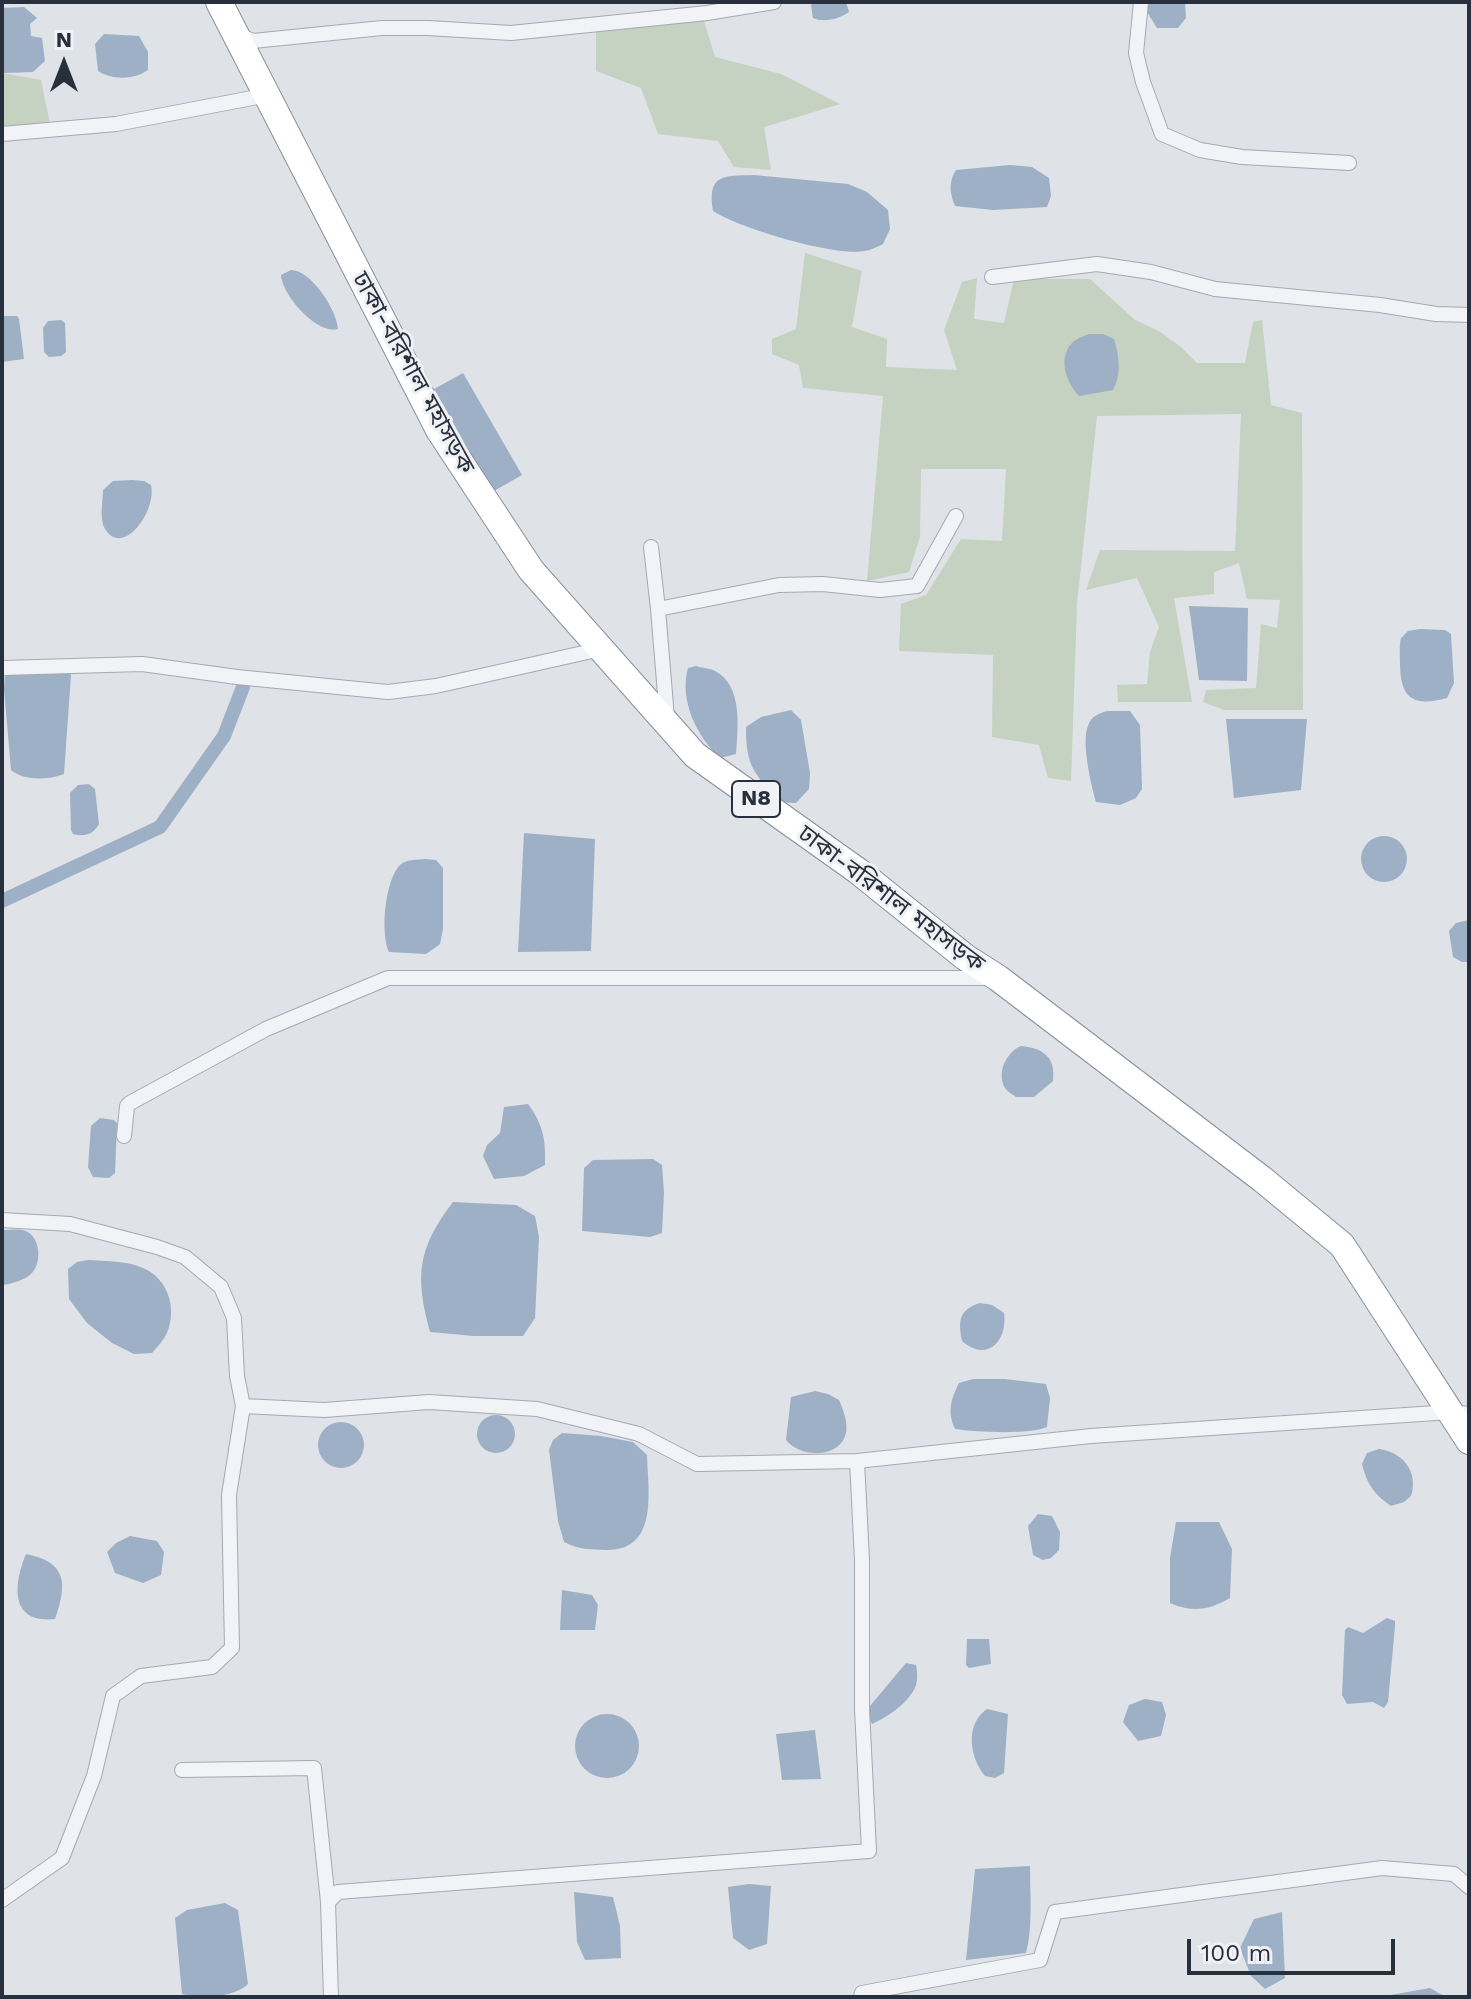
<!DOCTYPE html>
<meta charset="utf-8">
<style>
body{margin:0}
#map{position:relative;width:1471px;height:1999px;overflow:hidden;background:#dfe2e7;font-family:"Work Sans",sans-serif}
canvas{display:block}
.frame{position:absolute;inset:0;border:4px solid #29303d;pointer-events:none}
.north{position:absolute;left:24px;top:24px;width:80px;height:80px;-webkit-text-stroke:6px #eff1f5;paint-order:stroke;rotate:0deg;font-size:22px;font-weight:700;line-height:32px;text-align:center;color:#29303d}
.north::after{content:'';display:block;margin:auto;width:28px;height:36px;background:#29303d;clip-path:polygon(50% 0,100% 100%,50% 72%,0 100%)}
.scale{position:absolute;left:1187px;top:1939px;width:208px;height:36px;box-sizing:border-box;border:4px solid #29303d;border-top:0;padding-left:10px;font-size:24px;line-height:28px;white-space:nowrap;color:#29303d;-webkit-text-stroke:6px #eff1f5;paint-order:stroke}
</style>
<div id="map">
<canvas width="1471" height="1999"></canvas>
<div class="frame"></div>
<div class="north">N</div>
<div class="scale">100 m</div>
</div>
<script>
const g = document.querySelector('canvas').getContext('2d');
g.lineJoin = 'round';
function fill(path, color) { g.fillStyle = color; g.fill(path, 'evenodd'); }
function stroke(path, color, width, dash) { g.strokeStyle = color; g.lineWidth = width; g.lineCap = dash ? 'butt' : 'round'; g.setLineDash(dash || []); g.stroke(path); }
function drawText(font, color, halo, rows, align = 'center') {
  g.font = font + ' "Work Sans","Noto Sans Bengali",sans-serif'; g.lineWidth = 6; g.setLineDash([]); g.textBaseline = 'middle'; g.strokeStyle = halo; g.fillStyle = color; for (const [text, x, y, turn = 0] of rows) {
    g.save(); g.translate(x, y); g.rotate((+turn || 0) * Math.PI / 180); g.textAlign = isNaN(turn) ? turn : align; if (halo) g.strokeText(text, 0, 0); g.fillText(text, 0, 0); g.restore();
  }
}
fill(new Path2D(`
 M 703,18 L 715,57 L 781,74 L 840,104 L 764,127 L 771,170 L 734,167 L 718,141 L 658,134 L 641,88 L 596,71 L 596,29 Z
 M 2,73 L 41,80 L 50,124 L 2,128 Z
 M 805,253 L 862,271 L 852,327 L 887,339 L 886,367 L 957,370 L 944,330 L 962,282 L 977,278 L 974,319 L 1004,323 L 1014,279 L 1090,279 L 1135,320 L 1159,331 L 1181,347 L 1197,363 L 1245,363 L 1253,322 L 1262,320 L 1271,405 L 1302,413 L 1303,710 L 1224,710 L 1203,702 L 1206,690 L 1256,688 L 1261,624 L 1277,628 L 1280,600 L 1247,599 L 1239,563 L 1214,572 L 1214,594 L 1174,598 L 1192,702 L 1118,702 L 1117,685 L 1147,684 L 1150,652 L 1159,627 L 1137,578 L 1086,590 L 1100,550 L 1235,551 L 1241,414 L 1097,416 L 1077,604 L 1071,781 L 1048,778 L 1039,745 L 992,737 L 993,655 L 899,651 L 901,604 L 926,595 L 961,539 L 1002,541 L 1006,469 L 921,469 L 920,537 L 909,572 L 867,581 L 883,396 L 803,388 L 799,365 L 772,354 L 772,339 L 796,329 Z`), '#c5d1c1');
fill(new Path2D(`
 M 814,2 L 846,2 L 849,12 C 839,19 824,23 813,18 L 811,5 Z
 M 1147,2 L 1185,2 L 1186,18 L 1178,28 L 1157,28 L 1147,12 Z
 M 24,7 L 37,18 L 30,24 L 31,36 L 42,38 L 45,61 L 33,72 L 5,73 L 2,72 L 2,8 Z
 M 104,34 L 139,36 L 148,52 L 148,70 C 134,80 112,80 98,71 L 95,44 Z
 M 1010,165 L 1032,167 L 1049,178 L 1051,196 L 1047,207 L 993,210 L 955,206 C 950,194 948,182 956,170 Z
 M 754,175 L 848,184 L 867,192 L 888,210 L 890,229 L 883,244 C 877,247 871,250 865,251 C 835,257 739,228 713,211 C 707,174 723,176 754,175 Z
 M 291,270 C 311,270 337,310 338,329 C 317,335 282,295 281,275 Z
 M 2,316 L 17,316 L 19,319 L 24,359 L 2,362 Z
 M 61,320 L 65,323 L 66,352 L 61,356 L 49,357 L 44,352 L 43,328 L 48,321 Z
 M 1089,334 L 1103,334 L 1114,339 C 1119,356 1122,374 1113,390 L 1079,396 C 1067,383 1057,359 1072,343 C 1075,339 1084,336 1089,334 Z
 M 463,373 L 522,475 L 487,495 L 427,393 Z
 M 132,480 L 144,481 L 151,485 C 157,511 123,558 105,529 C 99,519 103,501 103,490 L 113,481 Z
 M 1189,606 L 1248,608 L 1247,681 L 1199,680 Z
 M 1420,629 L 1445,630 L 1451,634 L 1454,683 L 1447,698 C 1413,707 1401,699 1400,665 C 1400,655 1399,647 1401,638 L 1408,631 Z
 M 696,666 C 702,668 710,668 715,671 C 743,685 738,728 736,754 L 720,758 C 696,736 679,699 688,668 Z
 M 68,670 L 71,675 L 64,774 C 50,780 23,781 11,770 L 4,689 L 5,673 Z
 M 791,710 L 801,720 L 810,773 L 809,789 L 796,803 L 776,802 C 755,769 746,770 746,727 L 761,717 Z
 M 1107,711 L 1130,711 L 1140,725 L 1142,789 L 1136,798 L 1120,805 L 1096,802 C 1091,785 1081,741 1088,726 C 1091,716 1098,714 1107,711 Z
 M 1226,719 L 1307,719 L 1301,790 L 1234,798 Z
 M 89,784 L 95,789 L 99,824 C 93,835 84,837 73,834 L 71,830 L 70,793 L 78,785 Z
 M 524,833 L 595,839 L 591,951 L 518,952 Z
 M1361 859a23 23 0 1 1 46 0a23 23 0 1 1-46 0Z
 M 425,859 L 436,860 L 443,868 L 443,929 L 440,944 L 426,954 L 389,952 C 380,933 385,880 400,865 C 406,859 417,860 425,859 Z
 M 1469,920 L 1469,962 L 1462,962 L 1453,957 L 1449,931 L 1456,923 Z
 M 1021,1046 C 1044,1048 1056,1058 1053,1081 L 1034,1097 L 1016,1097 C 1012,1094 1008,1092 1005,1088 C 996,1072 1007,1052 1021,1046 Z
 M 528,1104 C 543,1124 546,1140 545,1165 L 524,1176 L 494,1179 L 483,1156 L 487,1145 L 500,1133 L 504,1107 Z
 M 100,1118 L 114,1120 L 117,1123 L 115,1173 L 109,1178 L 93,1177 L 88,1167 L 91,1126 Z
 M 653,1159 L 662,1165 L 664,1193 L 662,1233 L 650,1237 L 582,1231 L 584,1168 L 593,1160 Z
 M 453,1202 L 516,1205 L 535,1216 L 539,1237 L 535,1318 L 523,1336 L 474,1336 L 430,1332 C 415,1276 417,1249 453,1202 Z
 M 2,1230 C 8,1230 16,1229 22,1230 C 40,1233 43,1261 32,1273 C 25,1280 12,1284 2,1285 Z
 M 88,1260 C 105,1261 122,1261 138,1266 C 167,1275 178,1307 167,1333 C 164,1340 157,1347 152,1353 L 134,1354 L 112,1343 L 87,1323 L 69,1299 L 68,1269 L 77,1262 Z
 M 980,1303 L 992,1305 L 1004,1313 C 1008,1341 987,1363 962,1341 C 958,1320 959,1310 980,1303 Z
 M 973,1379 L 1005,1379 L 1046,1384 L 1050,1398 L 1047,1427 C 1028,1435 977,1432 955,1429 C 947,1412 951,1399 959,1383 Z
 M 815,1391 L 828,1394 L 839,1400 C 843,1409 848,1422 846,1433 C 840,1459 800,1458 786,1440 L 791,1397 Z
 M477 1434a19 19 0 1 1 38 0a19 19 0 1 1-38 0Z
 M318 1445a23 23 0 1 1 46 0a23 23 0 1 1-46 0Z
 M 562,1433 L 601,1436 L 633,1442 L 647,1455 C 648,1491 659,1550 607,1550 C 590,1549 579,1550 564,1542 L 558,1521 L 549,1450 L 553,1440 Z
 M 1379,1449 C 1402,1452 1419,1471 1411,1496 L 1404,1502 L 1391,1506 C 1374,1494 1367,1484 1362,1464 L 1367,1453 Z
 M 1038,1514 L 1052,1516 L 1060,1532 L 1059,1550 L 1051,1558 L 1043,1560 L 1033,1555 L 1028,1526 Z
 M 1176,1522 L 1219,1522 L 1232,1549 L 1230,1598 C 1209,1610 1193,1613 1170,1603 L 1170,1558 Z
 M 130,1536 L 157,1541 L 164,1552 L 161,1575 L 143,1583 L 115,1573 L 107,1552 L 116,1543 Z
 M 26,1554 C 68,1562 67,1585 55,1619 C 10,1624 13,1585 26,1554 Z
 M 562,1590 L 592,1595 L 598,1605 L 595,1630 L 560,1630 Z
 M 1387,1618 L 1395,1621 L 1395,1626 L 1388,1702 L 1384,1708 L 1373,1702 L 1347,1704 L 1342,1695 L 1345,1630 L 1348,1627 L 1363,1633 Z
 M 967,1639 L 989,1639 L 991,1664 L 969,1668 L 966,1665 Z
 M 906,1663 L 916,1665 C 917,1670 918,1679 916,1685 C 910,1702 888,1717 872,1724 L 867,1714 L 870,1706 Z
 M 1145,1699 L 1162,1702 L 1166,1715 L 1161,1736 L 1138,1741 L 1123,1722 L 1129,1705 Z
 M 987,1709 L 1008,1714 L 1004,1773 L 995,1778 L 985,1776 C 970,1758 964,1725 987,1709 Z
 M575 1746a32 32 0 1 1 64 0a32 32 0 1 1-64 0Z
 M 815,1730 L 821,1779 L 782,1780 L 776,1734 Z
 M 1030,1866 C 1030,1894 1033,1927 1026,1953 L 966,1960 L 975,1869 Z
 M 749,1884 L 771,1886 L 767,1944 L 749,1950 L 733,1938 L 728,1887 Z
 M 574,1892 L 613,1897 L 620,1926 L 621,1958 L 585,1960 L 577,1942 Z
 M 225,1903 L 238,1910 L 248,1984 C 234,1998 200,1999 182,1994 L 175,1918 L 187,1910 Z
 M 1282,1912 L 1285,1978 L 1265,1989 L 1251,1976 L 1240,1948 L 1254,1919 Z
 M 1430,1988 L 1446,1997 L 1379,1997 Z`), '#9db0c5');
stroke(new Path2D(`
 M 2,901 L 160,827 L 224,736 L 243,687`), '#9db0c5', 14);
const street = new Path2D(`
 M 1141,2 L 1136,53 L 1143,82 L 1162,134 L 1200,150 L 1242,157 L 1349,163
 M 239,35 L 253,41 L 382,28 L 428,28 L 511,33 L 707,13 L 774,2
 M 2,134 L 116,124 L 268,95
 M 992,277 L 1097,264 L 1151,272 L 1215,289 L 1380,305 L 1436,314 L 1469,315
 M 651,547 L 658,609
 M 2,668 L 142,664 L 237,677 L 388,692 L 436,686 L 601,649
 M 667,718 L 658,609 L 779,585 L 823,584 L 880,590 L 917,586 L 956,516
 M 124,1136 L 127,1106 L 130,1103 L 266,1029 L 388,978 L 993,978
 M 2,1220 L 70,1224 L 157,1247 L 185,1257 L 221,1287 L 234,1318 L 237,1376 L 243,1406 L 229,1495 L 232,1648 L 212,1667 L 141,1676 L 113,1696 L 94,1776 L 62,1858 L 2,1900
 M 243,1406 L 324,1410 L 429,1402 L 537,1409 L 639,1434 L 697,1464 L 857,1461 L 1091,1436 L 1451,1412 L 1469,1414
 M 182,1770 L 314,1768 L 328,1902
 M 331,1997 L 328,1902 L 338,1892 L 869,1851 L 862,1709 L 862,1560 L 857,1461
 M 861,1997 L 862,1993 L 1040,1960 L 1055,1912 L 1382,1868 L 1454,1874 L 1469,1887`);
const highway = new Path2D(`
 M 219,2 L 439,430 L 531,570 L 695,755 L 858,871 L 965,957 L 998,978 L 1262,1179 L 1342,1245 L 1469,1441`);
stroke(street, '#a5a9b1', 16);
stroke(highway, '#88909d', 28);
stroke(street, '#f2f3f6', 14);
stroke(highway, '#fff', 26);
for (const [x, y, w] of [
 [756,799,48]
]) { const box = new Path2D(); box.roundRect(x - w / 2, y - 18, w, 36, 6); g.fillStyle = '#eff1f5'; g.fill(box); stroke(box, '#29303d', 2); }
drawText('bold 22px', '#29303d', null, [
 ["N8",756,799]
]);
drawText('24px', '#29303d', '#eff1f5', [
 ["ঢাকা-বরিশাল মহাসড়ক",413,373,61],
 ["ঢাকা-বরিশাল মহাসড়ক",891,899,37]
]);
</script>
